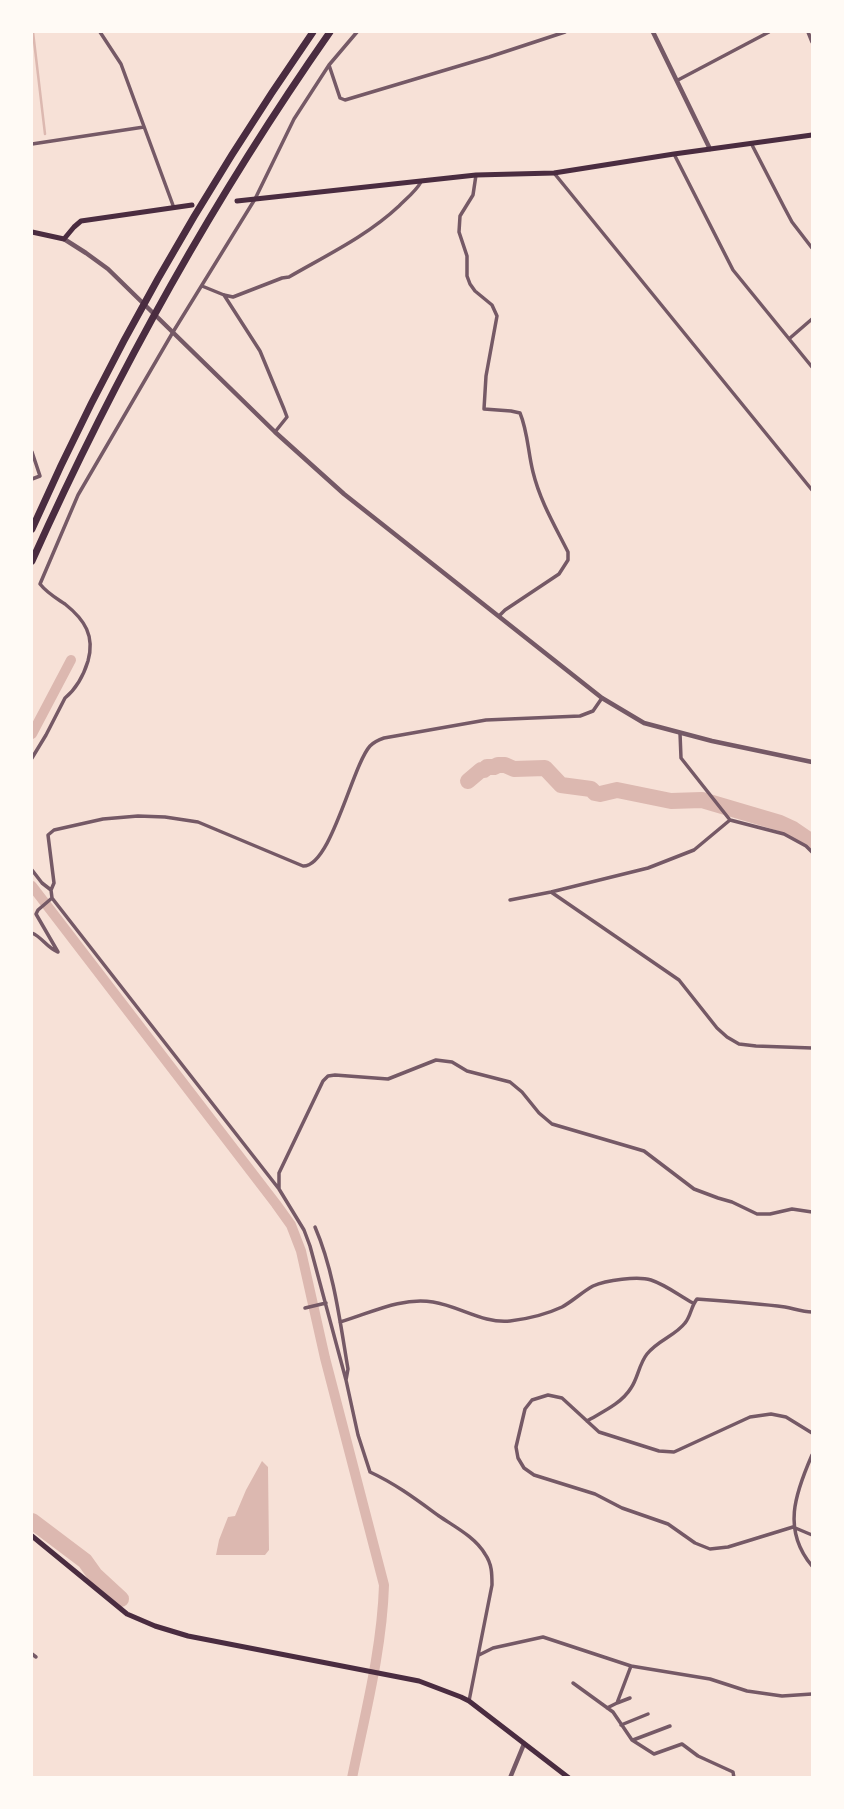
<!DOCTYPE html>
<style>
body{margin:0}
#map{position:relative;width:844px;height:1809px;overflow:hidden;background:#f7e1d7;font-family:"Alegreya Sans",sans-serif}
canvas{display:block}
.frame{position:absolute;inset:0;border:33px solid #fffaf5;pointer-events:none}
</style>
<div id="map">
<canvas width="844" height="1809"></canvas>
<div class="frame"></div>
</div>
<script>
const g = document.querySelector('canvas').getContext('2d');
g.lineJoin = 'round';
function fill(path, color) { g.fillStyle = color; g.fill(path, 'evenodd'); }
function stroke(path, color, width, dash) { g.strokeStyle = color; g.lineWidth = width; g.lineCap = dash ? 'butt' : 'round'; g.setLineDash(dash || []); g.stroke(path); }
fill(new Path2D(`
 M 262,1461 L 268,1467 L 269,1550 L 265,1555 L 216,1555 L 219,1540 L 228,1517 L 235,1516 L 246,1490 Z`), '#dcb8b0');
stroke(new Path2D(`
 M 33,32 L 45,134`), '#dcb8b0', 2.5);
stroke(new Path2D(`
 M 32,734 L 71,660
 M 32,886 L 276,1204 L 291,1225 L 301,1251 L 325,1358 L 384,1585 C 382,1650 365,1714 352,1778`), '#dcb8b0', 10);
stroke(new Path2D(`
 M 468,781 L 481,770 L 484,770 L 487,767 L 494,767 L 498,765 L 505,765 L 514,769 L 545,768 L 561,785 L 591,789 L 595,793 L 600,794 L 617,790 L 671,801 L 702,800 L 780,823 L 793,829 L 812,842
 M 32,1521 L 85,1561 L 95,1575 L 121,1599`), '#dcb8b0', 16);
stroke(new Path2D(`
 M 100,32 L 121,64 L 174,208
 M 808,32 L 812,42
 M 329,65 L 340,98 L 345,100 L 489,57 L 565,32
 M 678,80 L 769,32
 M 751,143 L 784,207 L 792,222 L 812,248
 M 32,144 L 144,127
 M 674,154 L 733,270 L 812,367
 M 554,173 L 812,490
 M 476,175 L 473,195 L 460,216 L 459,232 L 467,256 L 467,276 L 470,284 L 475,291 L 492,305 L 497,316 L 486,376 L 484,409 L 511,411 L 520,413 C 528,432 528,453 533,472 C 540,501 555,526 568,552 L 568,560 L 559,574 L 505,610 L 499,616
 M 202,286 L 224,295 L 233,297 L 282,278 L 289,277 C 327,255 367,236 399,206 C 407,198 416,191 421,182
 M 224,295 L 260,351 L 284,409 L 287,417 L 275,432
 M 790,338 L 812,319
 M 32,452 L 40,476 L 32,479
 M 680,733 L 681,758 L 730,820 L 784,834 L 806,846 L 812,852
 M 32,758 L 46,735 L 65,698 C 76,689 84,674 88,661 C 95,636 85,620 65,604 C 56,598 47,593 40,584 L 78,495 L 173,332 L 255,199 L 294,119 L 329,65 L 357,32
 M 32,870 L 42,883 L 51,890
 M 551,892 L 679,980 L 717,1028 L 727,1037 L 739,1044 L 756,1046 L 812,1048
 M 510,900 L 551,892 L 648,868 L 694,850 L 730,820
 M 32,933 C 42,937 47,948 58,952 L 36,914 L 38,910 L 52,898
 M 279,1189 L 279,1173 L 323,1081 L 328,1076 L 335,1075 L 388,1079 L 436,1060 L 452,1062 L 467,1071 L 510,1082 L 522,1092 L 539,1113 L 552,1124 L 644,1151 L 694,1189 L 718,1198 L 732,1202 L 757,1214 L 770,1214 L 792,1209 L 812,1212
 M 315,1227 C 334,1271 340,1322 348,1369 L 346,1380 L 358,1435 L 370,1472 C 396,1484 417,1500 439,1516 C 455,1527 475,1537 485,1554 C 492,1564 492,1574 492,1585 L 469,1701
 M 305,1308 L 326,1303
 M 340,1322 C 371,1313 400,1297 433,1302 C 459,1306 484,1324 510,1321 C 527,1319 547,1314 562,1307 C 573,1301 582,1292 593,1286 C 606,1280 638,1276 651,1280 C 666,1285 680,1296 693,1303
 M 346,1380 L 310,1246 L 304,1230 L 279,1189 L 52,898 L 51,890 L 54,883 L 48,835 L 54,830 L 103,819 L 138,816 L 165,817 L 198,822 L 303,866 C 331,867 352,766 370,746 C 374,742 378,740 384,738 L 486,720 L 580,716 L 593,711 L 602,698
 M 587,1421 C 602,1412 621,1404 631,1388 C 638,1378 639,1364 647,1354 C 658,1340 675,1336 685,1323 C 691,1316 691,1306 697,1299 C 726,1301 756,1303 785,1307 C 795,1309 803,1312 812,1312
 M 812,1433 L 786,1417 L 771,1414 L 750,1417 L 674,1452 L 659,1451 L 599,1432 L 562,1398 L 548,1395 L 532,1400 L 525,1409 L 516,1447 L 518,1458 L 524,1468 L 534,1475 L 595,1494 L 622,1508 L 668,1524 L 695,1543 L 710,1549 L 728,1547 L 793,1527 L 812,1535
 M 812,1455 C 795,1494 782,1530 812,1566
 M 32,1654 L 36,1657
 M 479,1655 L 493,1648 L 543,1637 L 631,1666 L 710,1679 L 747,1691 L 782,1696 L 812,1694
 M 573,1683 L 613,1712 L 632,1740 L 654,1754 L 682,1744 L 698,1756 L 733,1772 L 734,1778
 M 617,1703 L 630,1698
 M 607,1708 L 617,1703 L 631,1666
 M 621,1725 L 648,1714
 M 633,1740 L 670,1726`), '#755966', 3.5);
stroke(new Path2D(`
 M 653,32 L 710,149
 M 64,239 L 86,253 L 108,269 L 275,432 L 344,494 L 602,698 L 644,723 L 712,741 L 812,762
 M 510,1778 L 524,1744`), '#755966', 4.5);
stroke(new Path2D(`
 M 237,201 L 476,175 L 554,173 L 674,154 L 812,135
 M 32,232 L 64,239 L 74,227 L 81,221 L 192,205
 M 32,1536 L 127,1614 L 155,1626 L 188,1636 L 419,1681 L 461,1697 L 469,1701 L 569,1778`), '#4a2c40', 5);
stroke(new Path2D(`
 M 32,529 C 109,355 205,188 313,32
 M 32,561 C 115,376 214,198 330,32`), '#4a2c40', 7);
</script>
